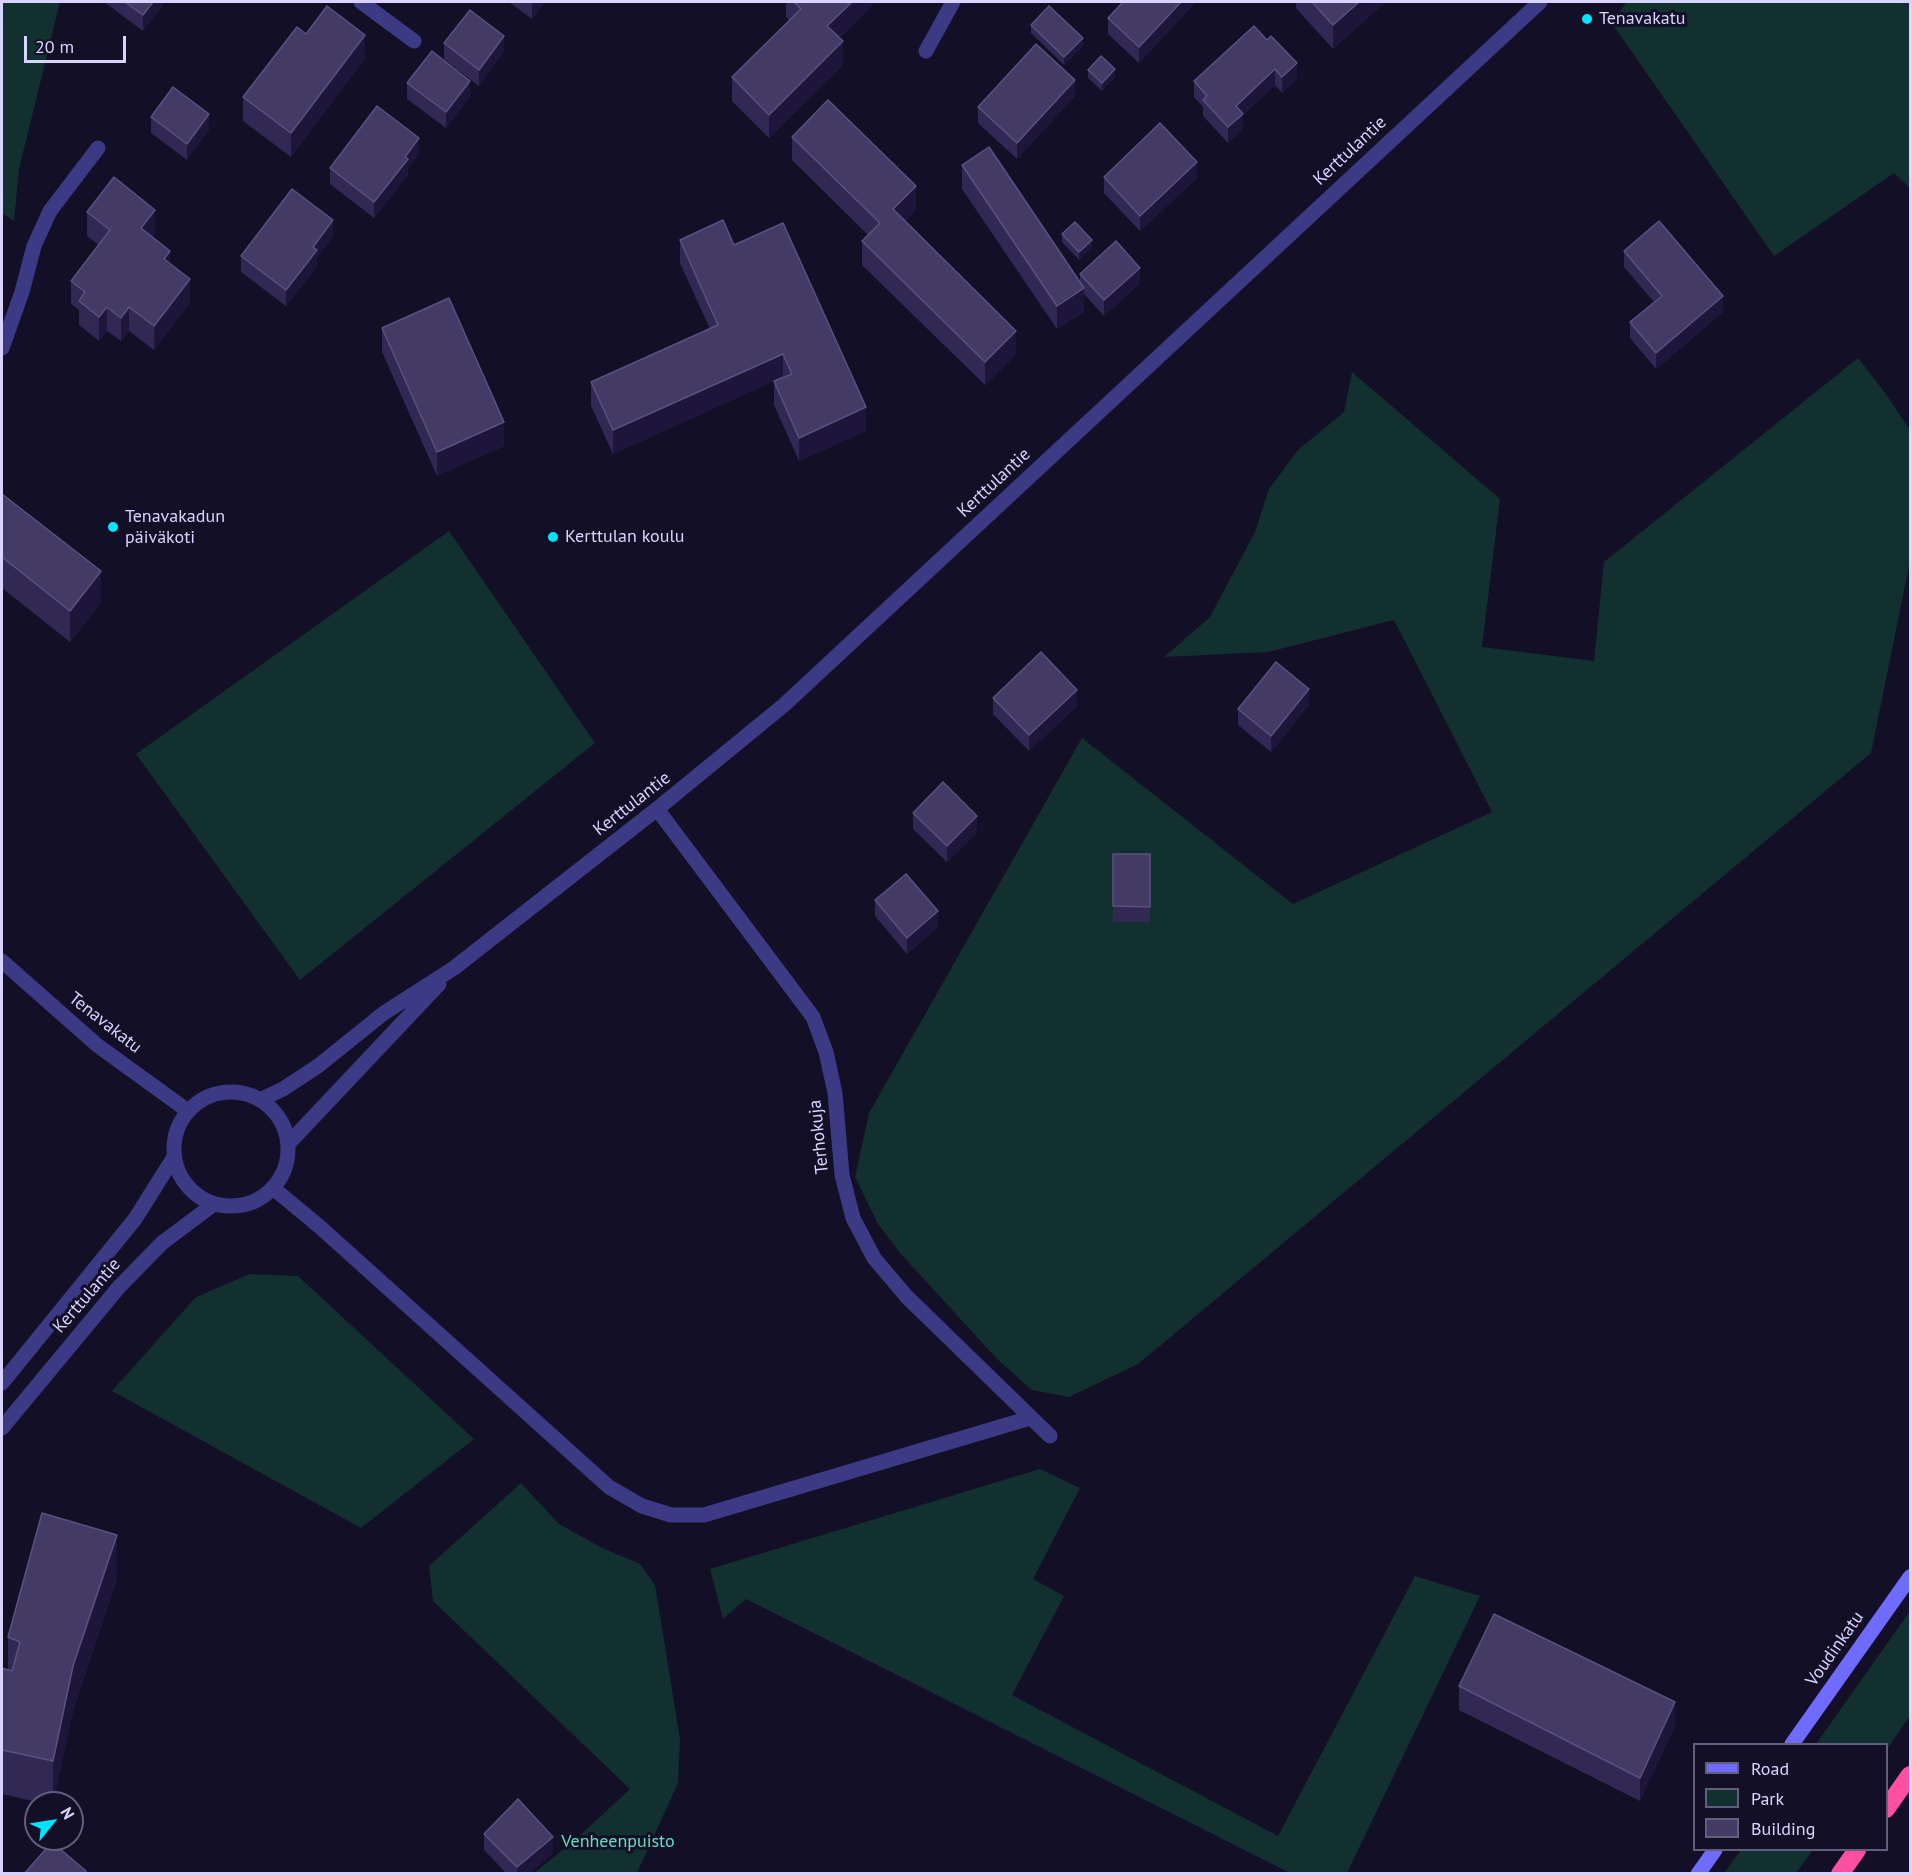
<!DOCTYPE html>
<meta charset="utf-8">
<style>
body{margin:0}
#map{position:relative;width:1912px;height:1875px;overflow:hidden;background:#130f26;font-family:"PT Sans",sans-serif}
canvas{display:block}
.frame{position:absolute;inset:0;border:3px solid #d9d4ff;pointer-events:none}
.legend{position:absolute;left:1693px;top:1743px;width:195px;height:108px;box-sizing:border-box;background:#130f26;border:2px solid #625e7d;margin:0;padding:8px 10px;list-style:none;font-size:18px;color:#d9d4ff}
.legend li{display:flex;align-items:center;gap:12px;height:30px}
.legend b{width:30px;border:2px solid #625e7d}
.north{position:absolute;left:24px;top:1791px;width:60px;height:60px;box-sizing:border-box;background:#130f26;border:2px solid #625e7d;border-radius:50%;rotate:60deg;font-size:16px;font-weight:700;line-height:24px;text-align:center;color:#d9d4ff}
.north::after{content:'';display:block;margin:auto;width:21px;height:27px;background:#00e5ff;clip-path:polygon(50% 0,100% 100%,50% 72%,0 100%)}
.scale{position:absolute;left:24px;top:36px;width:102px;height:27px;box-sizing:border-box;border:3px solid #d9d4ff;border-top:0;padding-left:8px;font-size:18px;line-height:21px;white-space:nowrap;color:#d9d4ff;-webkit-text-stroke:4px #130f26;paint-order:stroke}
</style>
<div id="map">
<canvas width="1912" height="1875"></canvas>
<div class="frame"></div>
<ul class="legend">
<li><b style="height:8px;background:#6f6bff"></b>Road</li>
<li><b style="height:16px;background:#12302f"></b>Park</li>
<li><b style="height:16px;background:#433a66"></b>Building</li>
</ul>
<div class="north">N</div>
<div class="scale">20 m</div>
</div>
<script>
const g = document.querySelector('canvas').getContext('2d');
g.lineJoin = 'round';
function fill(path, color) { g.fillStyle = color; g.fill(path, 'evenodd'); }
function stroke(path, color, width, dash) { g.strokeStyle = color; g.lineWidth = width; g.lineCap = dash ? 'butt' : 'round'; g.setLineDash(dash || []); g.stroke(path); }
function drawText(font, color, halo, rows, align = 'center') {
  g.font = font + ' "PT Sans",sans-serif'; g.lineWidth = 6; g.setLineDash([]); g.textBaseline = 'middle'; g.strokeStyle = halo; g.fillStyle = color; for (const [text, x, y, turn = 0] of rows) {
    g.save(); g.translate(x, y); g.rotate((+turn || 0) * Math.PI / 180); g.textAlign = isNaN(turn) ? turn : align; if (halo) g.strokeText(text, 0, 0); g.fillText(text, 0, 0); g.restore();
  }
}
fill(new Path2D(`
 M 2,2 L 60,2 L 19,169 L 14,221 L 2,213 Z
 M 1627,2 L 1910,2 L 1910,188 L 1894,173 L 1774,256 L 1611,22 Z
 M 1858,358 L 1883,390 L 1910,430 L 1910,561 L 1871,753 L 1138,1364 L 1069,1397 L 1032,1390 L 997,1359 L 900,1253 L 878,1224 L 855,1177 L 869,1113 L 1082,738 L 1293,904 L 1492,812 L 1394,620 L 1268,652 L 1164,657 L 1210,617 L 1255,532 L 1269,489 L 1298,450 L 1344,412 L 1352,372 L 1500,499 L 1482,647 L 1594,661 L 1604,562 Z
 M 449,531 L 595,743 L 300,980 L 136,754 Z
 M 250,1274 L 298,1276 L 474,1439 L 361,1528 L 112,1391 L 196,1297 Z
 M 1040,1469 L 1080,1488 L 1033,1579 L 1064,1596 L 1012,1695 L 1278,1836 L 1415,1576 L 1480,1596 L 1347,1873 L 1290,1873 L 746,1599 L 723,1619 L 710,1569 Z
 M 521,1483 L 559,1524 L 602,1548 L 640,1564 L 655,1585 L 680,1739 L 678,1783 L 637,1873 L 534,1873 L 574,1841 L 630,1789 L 433,1601 L 429,1566 Z
 M 1910,1611 L 1910,1716 L 1887,1749 L 1886,1744 L 1816,1744 Z
 M 1741,1850 L 1813,1850 L 1796,1873 L 1724,1873 Z`), '#12302f');
stroke(new Path2D(`
 M 361,2 L 414,41
 M 926,51 L 953,2
 M 2,348 L 22,292 L 34,246 L 50,211 L 98,148
 M 657,809 L 813,1017 L 826,1052 L 835,1093 L 842,1175 L 853,1218 L 874,1258 L 906,1296 L 1050,1436
 M 2,961 L 97,1045 L 188,1111
 M 273,1188 L 320,1227 L 609,1487 L 642,1506 L 671,1515 L 704,1515 L 1030,1418`), '#3d3a85', 15);
stroke(new Path2D(`
 M174 1149a57 57 0 1 1 114 0a57 57 0 1 1-114 0Z
 M 260,1100 L 283,1089 L 318,1066 L 384,1013 L 454,968 L 657,809 L 784,705 L 1540,2
 M 288,1144 L 439,984
 M 2,1383 L 135,1219 L 174,1157
 M 2,1428 L 119,1287 L 162,1243 L 214,1204`), '#3d3a85', 15);
stroke(new Path2D(`
 M 1792,1744 L 1910,1577
 M 1698,1874 L 1715,1850`), '#6f6bff', 15);
stroke(new Path2D(`
 M 1886,1809 L 1910,1775
 M 1840,1874 L 1857,1850`), '#ff4fa3', 18);
fill(new Path2D(`
 M 104,2 L 165,2 L 143,31 Z
 M 509,2 L 545,2 L 532,19 Z
 M 786,2 L 873,2 L 873,4 L 839,38 L 843,65 L 769,138 L 732,101 L 732,77 L 789,20 L 786,17 Z
 M 1195,2 L 1195,3 L 1139,63 L 1108,34 L 1108,18 Z
 M 1296,2 L 1385,2 L 1333,49 L 1296,8 Z
 M 1031,25 L 1083,46 L 1064,65 L 1031,33 Z
 M 1254,26 L 1297,79 L 1282,93 L 1275,85 L 1243,115 L 1243,129 L 1228,143 L 1203,116 L 1203,107 L 1194,97 L 1194,81 Z
 M 306,34 L 365,59 L 291,157 L 243,121 L 243,97 Z
 M 444,43 L 504,52 L 479,86 L 444,59 Z
 M 1088,70 L 1115,77 L 1102,91 L 1088,78 Z
 M 407,83 L 470,96 L 446,128 L 407,99 Z
 M 1075,96 L 1017,159 L 978,123 L 978,107 Z
 M 151,117 L 209,130 L 187,160 L 151,133 Z
 M 792,137 L 916,209 L 905,221 L 1016,354 L 985,385 L 862,265 L 862,241 L 868,235 L 792,160 Z
 M 419,154 L 408,168 L 408,175 L 374,218 L 330,184 L 330,168 Z
 M 962,165 L 1080,283 L 1080,274 L 1140,283 L 1104,316 L 1084,294 L 1084,312 L 1057,329 L 962,189 Z
 M 1104,177 L 1197,178 L 1140,231 L 1104,193 Z
 M 87,212 L 155,233 L 152,237 L 170,263 L 190,303 L 154,350 L 129,331 L 121,341 L 107,331 L 99,341 L 79,325 L 79,310 L 71,304 L 71,281 L 99,245 L 87,236 Z
 M 1062,234 L 1092,248 L 1079,260 L 1062,242 Z
 M 333,236 L 317,258 L 317,266 L 286,306 L 241,272 L 241,256 Z
 M 680,240 L 734,245 L 866,431 L 799,461 L 774,405 L 774,381 L 783,377 L 613,454 L 591,406 L 591,382 L 710,329 L 680,263 Z
 M 1624,251 L 1723,312 L 1656,369 L 1630,338 L 1630,322 L 1654,302 L 1624,267 Z
 M 382,328 L 504,446 L 437,476 L 382,352 Z
 M 2,494 L 101,602 L 70,642 L 2,588 Z
 M 993,698 L 1077,706 L 1029,751 L 993,714 Z
 M 1309,705 L 1271,752 L 1238,725 L 1238,709 Z
 M 913,813 L 977,832 L 947,862 L 913,829 Z
 M 1113,854 L 1150,854 L 1150,922 L 1113,922 Z
 M 875,900 L 938,927 L 907,954 L 875,916 Z
 M 117,1579 L 73,1711 L 53,1803 L 41,1803 L 2,1794 L 2,1668 L 8,1670 L 8,1637 Z
 M 1459,1686 L 1675,1726 L 1640,1801 L 1459,1710 Z
 M 484,1834 L 553,1853 L 529,1874 L 507,1874 L 484,1850 Z`), '#312854');
fill(new Path2D(`
 M 153,2 L 165,2 L 143,31 L 143,15 Z
 M 533,2 L 545,2 L 532,19 L 532,3 Z
 M 852,2 L 873,2 L 873,4 L 827,49 L 827,26 Z
 M 1181,2 L 1195,2 L 1195,3 L 1139,63 L 1139,47 Z
 M 1359,2 L 1385,2 L 1333,49 L 1333,25 Z
 M 365,35 L 365,59 L 291,157 L 291,133 Z
 M 504,36 L 504,52 L 479,86 L 479,70 Z
 M 1083,38 L 1083,46 L 1064,65 L 1064,57 Z
 M 843,41 L 843,65 L 769,138 L 769,115 Z
 M 1297,63 L 1297,79 L 1282,93 L 1282,77 Z
 M 1115,69 L 1115,77 L 1102,91 L 1102,83 Z
 M 1275,69 L 1275,85 L 1243,115 L 1243,129 L 1228,143 L 1228,127 L 1236,106 Z
 M 1075,80 L 1075,96 L 1017,159 L 1017,143 Z
 M 470,81 L 470,96 L 446,128 L 446,112 Z
 M 209,114 L 209,130 L 187,160 L 187,144 Z
 M 419,138 L 419,154 L 408,168 L 408,175 L 374,218 L 374,202 L 405,157 Z
 M 1197,162 L 1197,178 L 1140,231 L 1140,216 Z
 M 916,186 L 916,209 L 893,233 L 893,209 Z
 M 155,210 L 155,233 L 141,252 L 141,228 Z
 M 333,220 L 333,236 L 317,258 L 317,266 L 286,306 L 286,290 L 313,247 Z
 M 1092,240 L 1092,248 L 1079,260 L 1079,252 Z
 M 170,251 L 170,275 L 164,259 Z
 M 1140,268 L 1140,283 L 1104,316 L 1104,300 Z
 M 190,279 L 190,303 L 154,350 L 154,326 Z
 M 1084,288 L 1084,312 L 1057,329 L 1057,306 Z
 M 1723,296 L 1723,312 L 1656,369 L 1656,353 Z
 M 107,307 L 107,331 L 99,341 L 99,317 Z
 M 129,307 L 129,331 L 121,341 L 121,318 Z
 M 1016,331 L 1016,354 L 985,385 L 985,362 Z
 M 783,354 L 783,377 L 613,454 L 613,430 Z
 M 866,407 L 866,431 L 799,461 L 799,438 Z
 M 504,422 L 504,446 L 437,476 L 437,452 Z
 M 101,571 L 101,602 L 70,642 L 70,611 Z
 M 1309,689 L 1309,705 L 1271,752 L 1271,736 Z
 M 1077,690 L 1077,706 L 1029,751 L 1029,735 Z
 M 977,816 L 977,832 L 947,862 L 947,846 Z
 M 938,911 L 938,927 L 907,954 L 907,938 Z
 M 117,1535 L 117,1579 L 73,1711 L 53,1803 L 53,1761 L 73,1666 Z
 M 1675,1702 L 1675,1726 L 1640,1801 L 1640,1778 Z
 M 553,1837 L 553,1853 L 529,1874 L 517,1874 L 517,1867 Z`), '#1d163a');
const building = new Path2D(`
 M 125,2 L 153,2 L 143,15 Z
 M 794,2 L 852,2 L 827,26 L 843,41 L 769,115 L 732,77 L 801,9 Z
 M 1123,2 L 1181,2 L 1139,47 L 1108,18 Z
 M 1312,2 L 1359,2 L 1333,25 Z
 M 327,6 L 365,35 L 291,133 L 243,97 L 297,27 L 306,34 Z
 M 1049,6 L 1083,38 L 1064,57 L 1031,25 Z
 M 470,10 L 504,36 L 479,70 L 444,43 Z
 M 1254,26 L 1267,40 L 1271,36 L 1297,63 L 1282,77 L 1275,69 L 1236,106 L 1243,114 L 1228,127 L 1203,100 L 1207,96 L 1194,81 Z
 M 1036,44 L 1075,80 L 1017,143 L 978,107 Z
 M 432,51 L 470,81 L 446,112 L 407,83 Z
 M 1101,56 L 1115,69 L 1102,83 L 1088,70 Z
 M 173,87 L 209,114 L 187,144 L 151,117 Z
 M 828,100 L 916,186 L 893,209 L 1016,331 L 985,362 L 862,241 L 880,223 L 792,137 Z
 M 377,106 L 419,138 L 405,157 L 408,159 L 374,202 L 330,168 Z
 M 1160,123 L 1197,162 L 1140,216 L 1104,177 Z
 M 989,147 L 1084,288 L 1057,306 L 962,165 Z
 M 114,177 L 155,210 L 141,228 L 170,251 L 164,259 L 190,279 L 154,326 L 129,307 L 121,318 L 107,307 L 99,317 L 79,301 L 85,292 L 71,281 L 110,230 L 87,212 Z
 M 292,189 L 333,220 L 313,247 L 317,250 L 286,290 L 241,256 Z
 M 723,220 L 734,245 L 783,223 L 866,407 L 799,438 L 774,381 L 792,374 L 783,354 L 613,430 L 591,382 L 718,325 L 680,240 Z
 M 1659,221 L 1723,296 L 1656,353 L 1630,322 L 1662,296 L 1624,251 Z
 M 1075,222 L 1092,240 L 1079,252 L 1062,234 Z
 M 1116,241 L 1140,268 L 1104,300 L 1080,274 Z
 M 449,298 L 504,422 L 437,452 L 382,328 Z
 M 2,494 L 101,571 L 70,611 L 2,557 Z
 M 1041,652 L 1077,690 L 1029,735 L 993,698 Z
 M 1276,662 L 1309,689 L 1271,736 L 1238,709 Z
 M 943,782 L 977,816 L 947,846 L 913,813 Z
 M 1113,854 L 1150,854 L 1150,907 L 1113,906 Z
 M 906,874 L 938,911 L 907,938 L 875,900 Z
 M 42,1513 L 117,1535 L 73,1666 L 53,1761 L 2,1750 L 2,1668 L 12,1671 L 20,1642 L 8,1637 Z
 M 1494,1614 L 1675,1702 L 1640,1778 L 1459,1686 Z
 M 518,1799 L 553,1837 L 517,1867 L 484,1834 Z
 M 52,1842 L 86,1871 L 84,1874 L 24,1874 Z`);
fill(building, '#433a66');
stroke(building, '#5a527e', 1.5);
for (const [x, y, r, color] of [
 [1587,19,6,"#00e5ff"],
 [113,527,6,"#00e5ff"],
 [553,537,6,"#00e5ff"]
]) { const dot = new Path2D(); dot.arc(x, y, r, 0, 2 * Math.PI); g.fillStyle = color; g.fill(dot); stroke(dot, '#130f26', 2); }
drawText('18px', '#d9d4ff', '#130f26', [
 ["Tenavakatu",1599,19],
 ["Tenavakadun",125,517],
 ["päiväkoti",125,538],
 ["Kerttulan koulu",565,537]
], 'left');
drawText('18px', '#d9d4ff', '#130f26', [
 ["Kerttulantie",1350,151,-43],
 ["Kerttulantie",994,483,-43],
 ["Kerttulantie",632,804,-38],
 ["Tenavakatu",105,1023,38],
 ["Terhokuja",819,1137,-96],
 ["Kerttulantie",87,1296,-49],
 ["Voudinkatu",1835,1649,-55]
]);
drawText('18px', '#5fe0c0', '#130f26', [
 ["Venheenpuisto",618,1842]
]);
</script>
